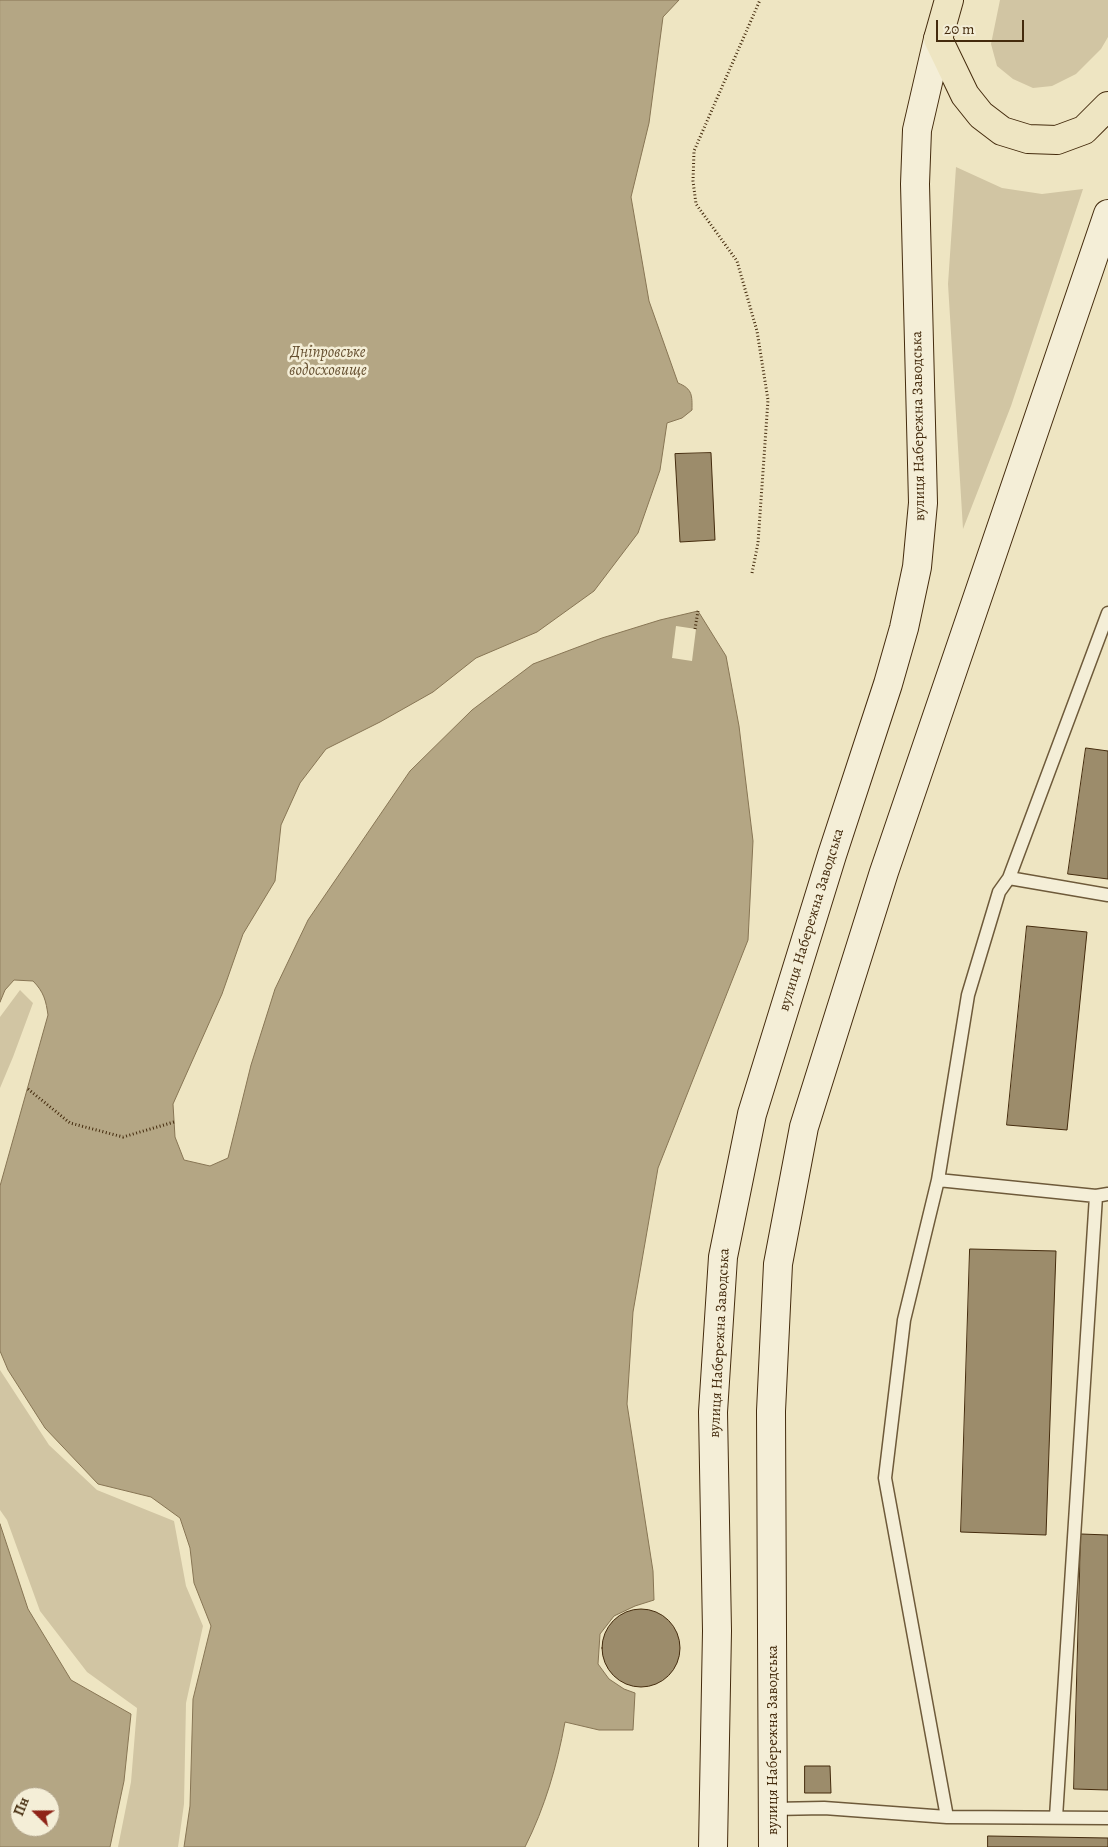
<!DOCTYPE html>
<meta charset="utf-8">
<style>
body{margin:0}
#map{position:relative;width:1108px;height:1847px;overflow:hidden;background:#eee5c2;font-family:Alegreya,serif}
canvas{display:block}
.north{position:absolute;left:10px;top:1787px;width:50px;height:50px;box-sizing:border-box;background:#f4eed7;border:1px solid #aea086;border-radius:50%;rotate:292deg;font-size:14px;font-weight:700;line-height:20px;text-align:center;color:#442b0d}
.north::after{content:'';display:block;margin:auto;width:18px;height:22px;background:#8f2418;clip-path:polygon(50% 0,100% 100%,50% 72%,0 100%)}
.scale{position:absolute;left:936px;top:20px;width:88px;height:22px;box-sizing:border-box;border:2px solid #442b0d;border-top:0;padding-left:6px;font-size:15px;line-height:18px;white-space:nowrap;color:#442b0d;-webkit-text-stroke:4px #f4eed7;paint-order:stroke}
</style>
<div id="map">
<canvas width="1108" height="1847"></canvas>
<div class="north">Пн</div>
<div class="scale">20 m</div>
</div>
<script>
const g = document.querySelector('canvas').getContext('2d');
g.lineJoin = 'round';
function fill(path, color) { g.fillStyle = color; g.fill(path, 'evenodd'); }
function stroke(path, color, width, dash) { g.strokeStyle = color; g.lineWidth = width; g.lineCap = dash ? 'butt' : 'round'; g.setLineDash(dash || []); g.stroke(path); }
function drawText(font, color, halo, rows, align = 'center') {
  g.font = font + ' Alegreya,serif'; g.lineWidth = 5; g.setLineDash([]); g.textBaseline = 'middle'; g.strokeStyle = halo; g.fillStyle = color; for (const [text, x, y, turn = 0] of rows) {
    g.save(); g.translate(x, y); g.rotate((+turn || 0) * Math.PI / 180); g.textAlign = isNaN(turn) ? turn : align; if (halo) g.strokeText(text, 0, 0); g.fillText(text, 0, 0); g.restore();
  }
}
fill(new Path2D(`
 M 1000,0 L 1108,0 L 1108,37 L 1101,49 L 1076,74 L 1052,86 L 1033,88 L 1013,79 L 997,66 L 991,44 Z
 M 956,167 L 1002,188 L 1042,194 L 1083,189 L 1011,406 L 963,529 L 948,284 Z
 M 20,990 L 33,1003 L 13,1057 L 0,1088 L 0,1017 Z
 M 0,1370 L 49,1445 L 97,1490 L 174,1521 L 186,1586 L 203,1626 L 186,1703 L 184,1804 L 178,1847 L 118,1847 L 131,1782 L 137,1708 L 87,1672 L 40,1611 L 7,1520 L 0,1510 Z`), '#d1c5a3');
const water = new Path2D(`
 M 0,0 L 679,0 L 663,17 L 649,123 L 631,197 L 649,301 L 678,383 C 693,389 692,396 692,410 L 682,418 L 667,423 L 660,470 L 638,533 L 594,591 L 537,632 L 476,658 L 433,692 L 380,722 L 326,749 L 300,783 L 281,825 L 275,881 L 243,934 L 222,994 L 173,1104 L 175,1137 L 184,1160 L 210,1166 L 228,1158 L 251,1065 L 275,989 L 308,920 L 410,771 L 472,710 L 533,664 L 602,638 L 660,620 L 698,611 L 726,656 L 739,726 L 753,841 L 748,940 L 658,1168 L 633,1312 L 627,1404 L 653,1571 L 654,1600 L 635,1606 L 614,1616 L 600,1634 L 598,1664 L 609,1679 L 624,1689 L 635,1693 L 633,1730 L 599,1730 L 565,1722 C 557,1766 545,1807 525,1847 L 184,1847 L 190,1806 L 193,1699 L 211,1626 L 194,1583 L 190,1548 L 180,1518 L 151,1497 L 98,1484 L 45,1428 L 8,1370 L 0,1351 L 0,1186 L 48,1015 C 46,1001 44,992 33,981 L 14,980 L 5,990 L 0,1002 Z
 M 0,1524 L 28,1609 L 71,1680 L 131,1714 L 124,1781 L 110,1847 L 0,1847 ZM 20,1797 L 50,1797 L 50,1827 L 20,1827 Z`);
fill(water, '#b4a684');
stroke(water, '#877554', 1);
fill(new Path2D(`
 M 676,626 L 696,629 L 692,661 L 672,658 Z`), '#eee5c2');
const building = new Path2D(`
 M 711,453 L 715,540 L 680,542 L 675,454 Z
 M 1086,748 L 1108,751 L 1108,879 L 1068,874 Z
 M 1027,926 L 1087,932 L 1067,1130 L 1007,1125 Z
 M 970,1249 L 1056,1251 L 1046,1535 L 961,1532 Z
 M 1081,1534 L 1108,1535 L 1108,1790 L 1074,1789 Z
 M602 1648a39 39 0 1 1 78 0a39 39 0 1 1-78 0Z
 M 805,1766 L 830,1766 L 831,1793 L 805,1793 Z
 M 988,1836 L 1108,1838 L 1108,1847 L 988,1847 Z`);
fill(building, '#9c8c6b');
stroke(building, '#442b0d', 1);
const service = new Path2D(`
 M 1009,878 L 1108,895
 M 938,1180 L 1096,1196 L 1108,1194
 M 773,1809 L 824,1808 L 947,1817 L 1108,1818
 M 947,1817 L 885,1478 L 904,1320 L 938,1180 L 968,995 L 999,892 L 1009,878 L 1108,613
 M 1056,1817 L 1096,1196`);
const secondary = new Path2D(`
 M 713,1847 L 717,1631 L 713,1412 L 723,1257 L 752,1114 L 832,855 L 888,684 L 904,628 L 917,567 L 923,503 L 915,184 L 917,130 L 938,39
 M 773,1847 L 771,1411 L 778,1264 L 804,1127 L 884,872 L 1108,214`);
const primary = new Path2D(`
 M 949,0 L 938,39 L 965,95 L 981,115 L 1002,131 L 1028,139 L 1057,140 L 1084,130 L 1108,106`);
stroke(service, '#6e5a3a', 15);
stroke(secondary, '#442b0d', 30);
stroke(primary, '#442b0d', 30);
stroke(new Path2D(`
 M 752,573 L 758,543 L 768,400 L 757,331 L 737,261 L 696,204 L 693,181 L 694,151 L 760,0
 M 695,629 L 698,611
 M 28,1089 L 70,1123 L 123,1137 L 174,1122`), '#442b0d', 3, [1, 2.5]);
stroke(service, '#f4eed7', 12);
stroke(secondary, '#f4eed7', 28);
stroke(primary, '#eee5c2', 28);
drawText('15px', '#442b0d', '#f4eed7', [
 ["вулиця Набережна Заводська",919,426,-91],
 ["вулиця Набережна Заводська",812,920,-73],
 ["вулиця Набережна Заводська",720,1343,-87],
 ["вулиця Набережна Заводська",773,1740,-90]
]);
drawText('italic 16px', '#665031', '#f4eed7', [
 ["Дніпровське",328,353],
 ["водосховище",328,371]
]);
</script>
